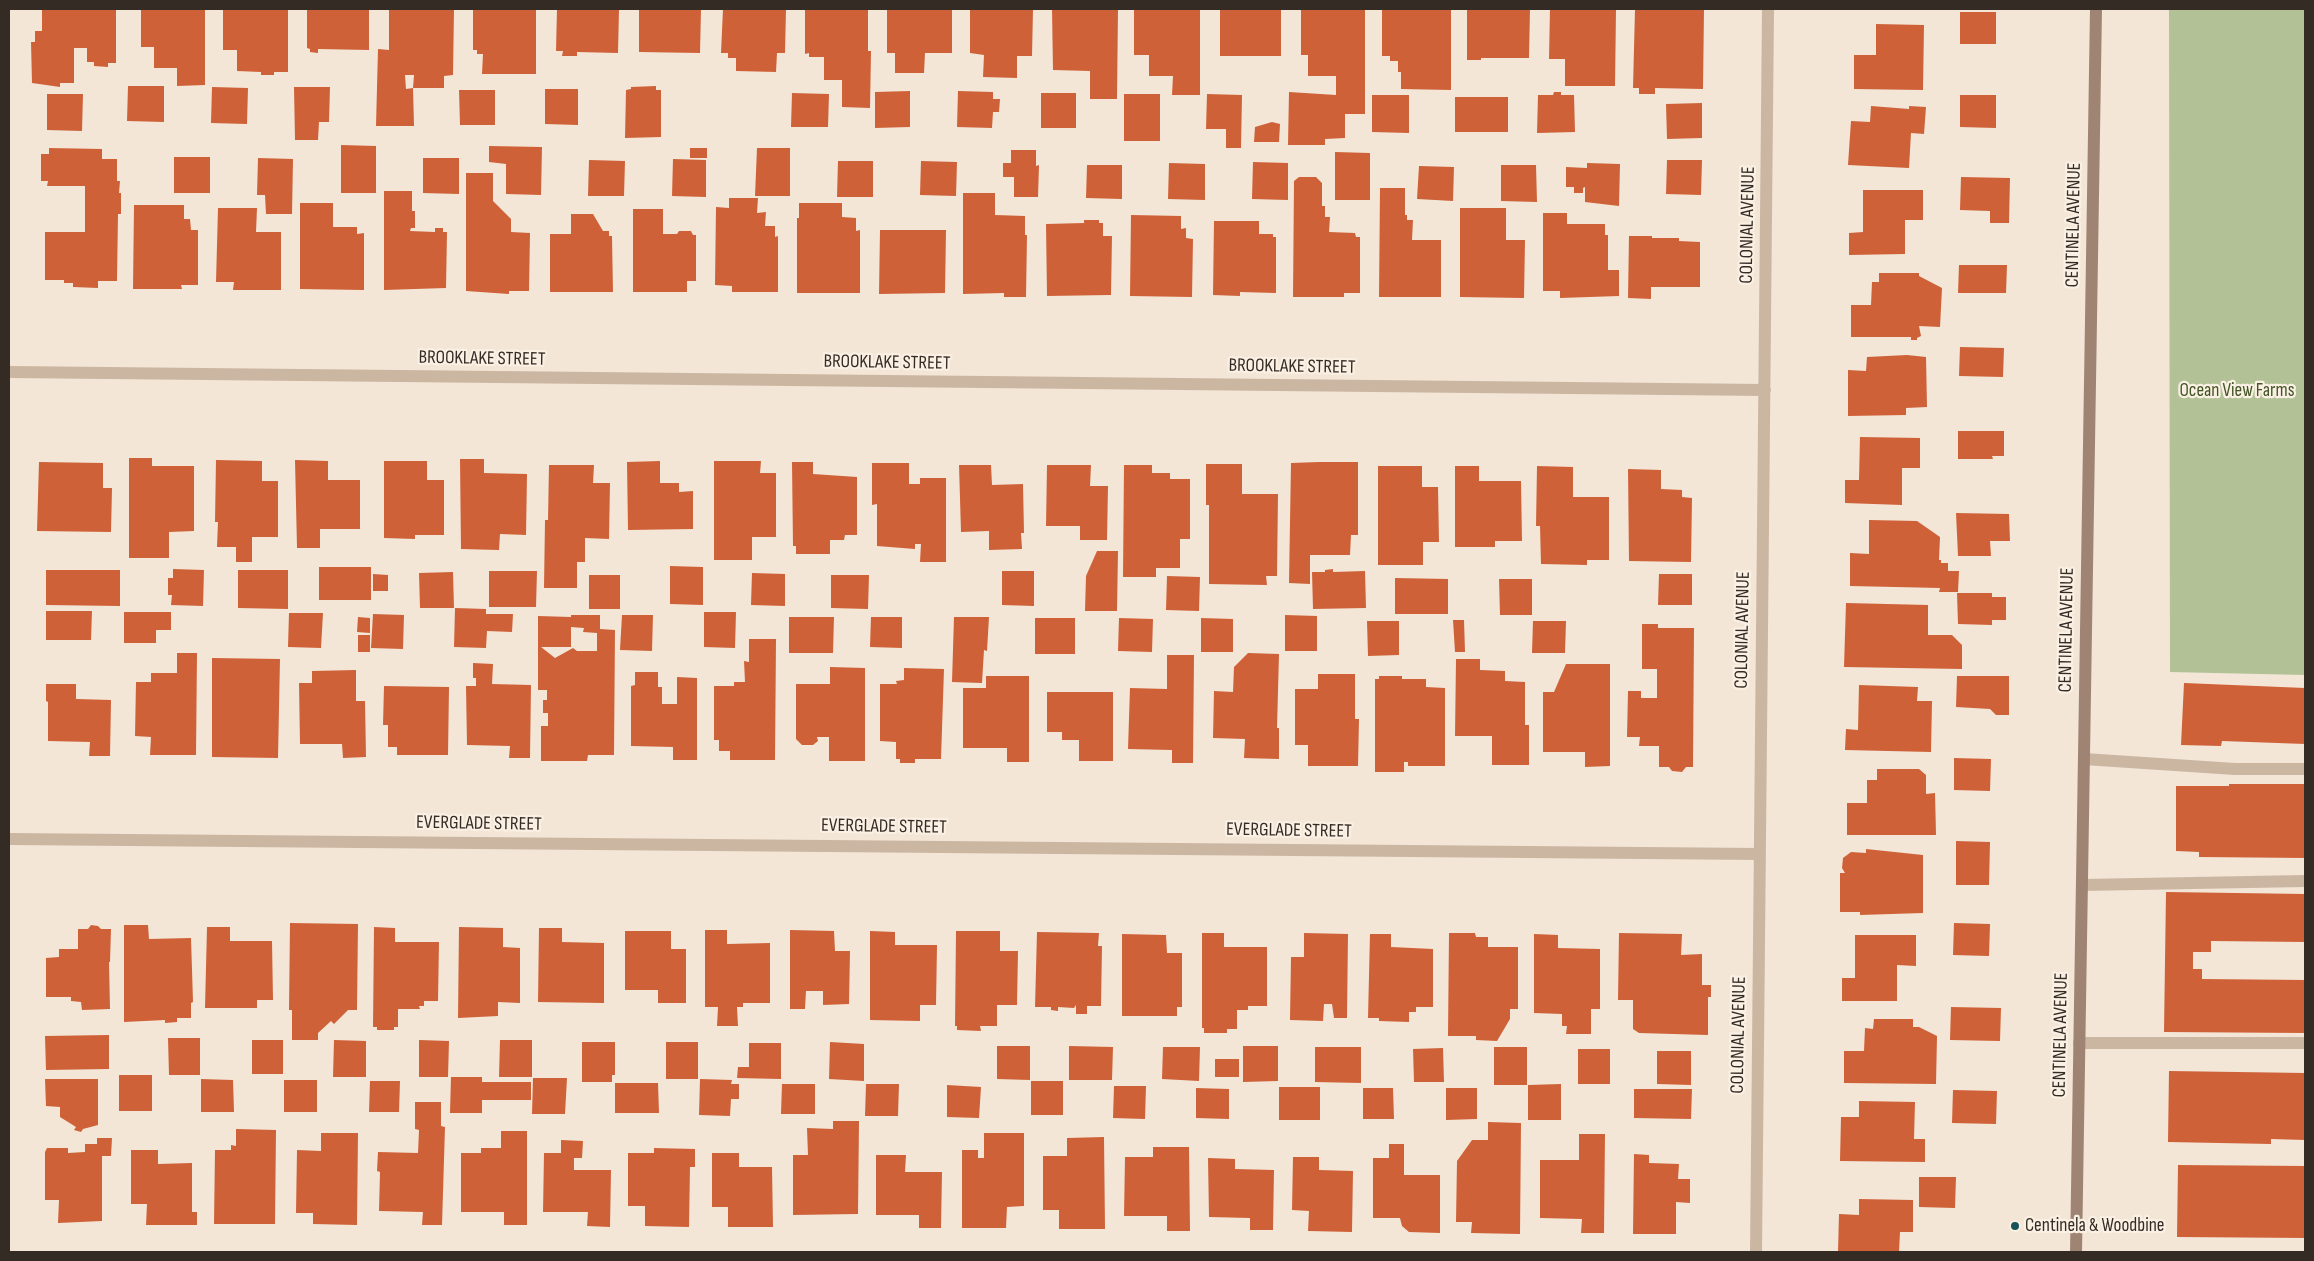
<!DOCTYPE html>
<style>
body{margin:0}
#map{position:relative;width:2314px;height:1261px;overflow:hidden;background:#f3e6d6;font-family:"Sofia Sans Condensed",sans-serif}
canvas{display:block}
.frame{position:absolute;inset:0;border:10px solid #352b25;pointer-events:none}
</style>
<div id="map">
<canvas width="2314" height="1261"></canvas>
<div class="frame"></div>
</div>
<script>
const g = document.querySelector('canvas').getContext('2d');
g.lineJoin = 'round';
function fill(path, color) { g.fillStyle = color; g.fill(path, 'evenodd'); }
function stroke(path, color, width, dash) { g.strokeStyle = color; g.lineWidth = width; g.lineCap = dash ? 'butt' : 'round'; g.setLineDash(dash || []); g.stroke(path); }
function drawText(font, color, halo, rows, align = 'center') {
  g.font = font + ' "Sofia Sans Condensed",sans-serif'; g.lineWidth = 4.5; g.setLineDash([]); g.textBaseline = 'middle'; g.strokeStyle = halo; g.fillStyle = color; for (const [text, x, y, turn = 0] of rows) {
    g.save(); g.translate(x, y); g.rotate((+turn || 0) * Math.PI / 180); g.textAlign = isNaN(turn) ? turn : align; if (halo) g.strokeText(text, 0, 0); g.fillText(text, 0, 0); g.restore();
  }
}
fill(new Path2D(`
 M 2169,9 L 2305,9 L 2305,675 L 2170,672 Z`), '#b2c296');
fill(new Path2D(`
 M 42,9 L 116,9 L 116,63 L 108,63 L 108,67 L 94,66 L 94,62 L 87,62 L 87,48 L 74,48 L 74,83 L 60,83 L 60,87 L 32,83 L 31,42 L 35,42 L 35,31 L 42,31 Z
 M 141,9 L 205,9 L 205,85 L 177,86 L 177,68 L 154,68 L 154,47 L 141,47 Z
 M 223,9 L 288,9 L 288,72 L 274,72 L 274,75 L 261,75 L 261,72 L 237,71 L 237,50 L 223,50 Z
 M 307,9 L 369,9 L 369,50 L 318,49 L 318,53 L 310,52 L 310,49 L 307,48 Z
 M 389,9 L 454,9 L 453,75 L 444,76 L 444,88 L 413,88 L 414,126 L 376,126 L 378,49 L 389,50 ZM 405,75 L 414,75 L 413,88 L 406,89 Z
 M 473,9 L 536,9 L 536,74 L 482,74 L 483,54 L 477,54 L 477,50 L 473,50 Z
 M 557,9 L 619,9 L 618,53 L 577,52 L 577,56 L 562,56 L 563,51 L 556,51 Z
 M 639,9 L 701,9 L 700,53 L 639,52 Z
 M 723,9 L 786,9 L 785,53 L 777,53 L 776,72 L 736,71 L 736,58 L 728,58 L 728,53 L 721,53 Z
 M 805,9 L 868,9 L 868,51 L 871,51 L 870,108 L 842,107 L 842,80 L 824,80 L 824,57 L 809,57 L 809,53 L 805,54 Z
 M 887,9 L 952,9 L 952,53 L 925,53 L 924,73 L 895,73 L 895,53 L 887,53 Z
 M 970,9 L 1033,9 L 1032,56 L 1017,56 L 1017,78 L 983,77 L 984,55 L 970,53 Z
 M 1052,9 L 1118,9 L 1117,99 L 1090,99 L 1090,71 L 1053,70 Z
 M 1134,9 L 1200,9 L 1200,95 L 1172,95 L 1173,76 L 1149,76 L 1149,55 L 1134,55 Z
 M 1220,9 L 1281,9 L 1281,56 L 1220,56 Z
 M 1301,9 L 1365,9 L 1365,114 L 1345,114 L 1345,138 L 1325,139 L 1325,145 L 1288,145 L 1289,92 L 1336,95 L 1336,76 L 1308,76 L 1308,55 L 1301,55 Z
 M 1382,9 L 1451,9 L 1451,90 L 1401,89 L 1401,72 L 1398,72 L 1398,61 L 1390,61 L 1390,56 L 1382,56 Z
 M 1467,9 L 1530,9 L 1529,58 L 1481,58 L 1481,60 L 1467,60 Z
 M 1550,9 L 1616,9 L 1615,86 L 1565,86 L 1565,59 L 1549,59 Z
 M 1635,9 L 1704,9 L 1703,89 L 1655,88 L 1655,94 L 1639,94 L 1639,88 L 1633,88 Z
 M 1960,12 L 1996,12 L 1996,44 L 1960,44 Z
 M 1876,24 L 1924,25 L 1923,90 L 1854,89 L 1854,55 L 1876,55 Z
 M 128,86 L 164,86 L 164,122 L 127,121 Z
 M 656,86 L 656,90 L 661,90 L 661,137 L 625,138 L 626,90 L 631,89 L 631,87 Z
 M 212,87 L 248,88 L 247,124 L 211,123 Z
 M 294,87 L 330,87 L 329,122 L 319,122 L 318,140 L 295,140 Z
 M 545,89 L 578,89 L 578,125 L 545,124 Z
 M 459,90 L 495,90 L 495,125 L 460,125 Z
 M 910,91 L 910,127 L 875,128 L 875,92 Z
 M 958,91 L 993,92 L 993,99 L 1000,99 L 999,112 L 993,112 L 992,128 L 957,127 Z
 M 1554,92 L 1561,92 L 1561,95 L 1574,95 L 1575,132 L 1537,133 L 1538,95 L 1553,95 Z
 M 792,93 L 829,94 L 828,127 L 791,127 Z
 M 1041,93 L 1076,93 L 1076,128 L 1041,128 Z
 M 47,94 L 83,94 L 82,131 L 47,130 Z
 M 1124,94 L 1160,94 L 1160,141 L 1124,141 Z
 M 1207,94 L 1242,95 L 1241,148 L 1226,148 L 1226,129 L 1206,129 Z
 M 1372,95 L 1409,95 L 1409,133 L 1372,132 Z
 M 1960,95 L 1996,95 L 1996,128 L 1960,127 Z
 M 1455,97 L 1508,97 L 1508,132 L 1455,132 Z
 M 1702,103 L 1702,138 L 1667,139 L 1666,104 Z
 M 1871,106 L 1909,109 L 1909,106 L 1926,107 L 1924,134 L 1911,133 L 1909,168 L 1848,165 L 1851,121 L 1870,122 Z
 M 1272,122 L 1280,124 L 1279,142 L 1254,142 L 1255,127 Z
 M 341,145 L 376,146 L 376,193 L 341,193 Z
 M 489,146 L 542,147 L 541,195 L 506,194 L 506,164 L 489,162 Z
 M 49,148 L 102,149 L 102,159 L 117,159 L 117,181 L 120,181 L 119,193 L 121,193 L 121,214 L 118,214 L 117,281 L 98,281 L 98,288 L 73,287 L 73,283 L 64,283 L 64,280 L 45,280 L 45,232 L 85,232 L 85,186 L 47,186 L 48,181 L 41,181 L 41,154 L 49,154 Z
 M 690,148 L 707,148 L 707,158 L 690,158 Z
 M 757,148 L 790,148 L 790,196 L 755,196 Z
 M 1011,150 L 1036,150 L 1036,166 L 1039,165 L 1038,197 L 1014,197 L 1014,177 L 1003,177 L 1003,163 L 1011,163 Z
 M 1335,152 L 1370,153 L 1370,200 L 1335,200 Z
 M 174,157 L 210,157 L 210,193 L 174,193 Z
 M 258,158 L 293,159 L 292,214 L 266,214 L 265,195 L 257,195 Z
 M 423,158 L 459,158 L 459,194 L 423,193 Z
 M 673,159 L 706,160 L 706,197 L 672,196 Z
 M 589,160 L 625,161 L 624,196 L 588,196 Z
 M 1667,160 L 1702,160 L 1701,195 L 1666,194 Z
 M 838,161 L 873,161 L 873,197 L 837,197 Z
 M 921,161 L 957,162 L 956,196 L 920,195 Z
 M 1253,162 L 1288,163 L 1288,200 L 1252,199 Z
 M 1169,163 L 1205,164 L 1205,200 L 1168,199 Z
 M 1587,163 L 1620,164 L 1619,206 L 1585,202 L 1585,187 L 1583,188 L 1583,193 L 1574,193 L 1574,187 L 1566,187 L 1566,167 L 1587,168 Z
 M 1087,165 L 1122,165 L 1122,199 L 1086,198 Z
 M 1501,165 L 1536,165 L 1537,202 L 1501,201 Z
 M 1419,166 L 1454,167 L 1453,201 L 1417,199 Z
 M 466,173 L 493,173 L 493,201 L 511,219 L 511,232 L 530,233 L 529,291 L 509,291 L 509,294 L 466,291 Z
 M 1299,177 L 1316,177 L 1322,183 L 1322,206 L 1325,206 L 1325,217 L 1330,217 L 1329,232 L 1355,233 L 1356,237 L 1360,237 L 1360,293 L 1344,293 L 1344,297 L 1293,297 L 1294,181 Z
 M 1961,177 L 2010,178 L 2009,223 L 1990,223 L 1990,211 L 1960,210 Z
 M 1380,188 L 1405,188 L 1405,215 L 1407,215 L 1407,220 L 1413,220 L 1412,240 L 1441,240 L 1441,297 L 1379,297 Z
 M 1863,190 L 1923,190 L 1923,220 L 1905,220 L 1905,254 L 1849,255 L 1849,233 L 1863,232 Z
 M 384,191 L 412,191 L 412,211 L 415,211 L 415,228 L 411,228 L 410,231 L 435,232 L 435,228 L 443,228 L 443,232 L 447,232 L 446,288 L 384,290 Z
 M 963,193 L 995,193 L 995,215 L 1025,216 L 1025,235 L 1027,235 L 1026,297 L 1004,297 L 1004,293 L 963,294 Z
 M 729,198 L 758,198 L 757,213 L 766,212 L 765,226 L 775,226 L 775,237 L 778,236 L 778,292 L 732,292 L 732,286 L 715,285 L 716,207 L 729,208 Z
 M 300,203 L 333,203 L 333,227 L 357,227 L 357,234 L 364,233 L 364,290 L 300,289 Z
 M 799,203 L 842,203 L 842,217 L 856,218 L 856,231 L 860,230 L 860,293 L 797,293 L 797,218 L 799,218 Z
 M 134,205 L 184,205 L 184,219 L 190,219 L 191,230 L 198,230 L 198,285 L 181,285 L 182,289 L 133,289 Z
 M 218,208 L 257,208 L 256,232 L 281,232 L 281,290 L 233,290 L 234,282 L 216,282 Z
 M 1460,208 L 1506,208 L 1506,240 L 1525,240 L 1524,298 L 1460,297 Z
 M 633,209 L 663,209 L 663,234 L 677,234 L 679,231 L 691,231 L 693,235 L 696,235 L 696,281 L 687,281 L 687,292 L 633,292 Z
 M 1543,213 L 1567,213 L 1567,224 L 1605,224 L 1605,235 L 1608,235 L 1608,270 L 1619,270 L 1619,296 L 1560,298 L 1560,291 L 1543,291 Z
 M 571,214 L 593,214 L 603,231 L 609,231 L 609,236 L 612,236 L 613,292 L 550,292 L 550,234 L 571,234 Z
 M 1131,215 L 1181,216 L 1181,229 L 1186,228 L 1186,238 L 1193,239 L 1192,297 L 1130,296 Z
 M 1084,220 L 1099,220 L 1099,223 L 1103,223 L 1103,236 L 1112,236 L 1111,295 L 1047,296 L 1046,224 L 1084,223 Z
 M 1214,221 L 1259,221 L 1259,234 L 1273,234 L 1273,237 L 1276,237 L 1276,293 L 1240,292 L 1240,296 L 1213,295 Z
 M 880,230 L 946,230 L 945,293 L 879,294 Z
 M 1629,236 L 1652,236 L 1652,238 L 1679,238 L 1679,241 L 1700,242 L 1700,287 L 1651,287 L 1651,299 L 1628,298 Z
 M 1959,265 L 2007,265 L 2006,293 L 1958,293 Z
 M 1879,273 L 1919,273 L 1919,276 L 1942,288 L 1940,327 L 1919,326 L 1921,336 L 1917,338 L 1917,340 L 1911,340 L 1911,337 L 1851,337 L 1851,305 L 1871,305 L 1872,282 L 1879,282 Z
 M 1960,347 L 2004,348 L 2003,377 L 1959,376 Z
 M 1907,355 L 1926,357 L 1927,407 L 1906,408 L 1906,415 L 1848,416 L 1848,370 L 1866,371 L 1867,357 Z
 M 1958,431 L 2004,431 L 2004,456 L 1992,456 L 1993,459 L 1958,459 Z
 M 1860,437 L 1920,438 L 1920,468 L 1902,468 L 1902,505 L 1845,503 L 1845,480 L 1859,480 Z
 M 129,458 L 152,458 L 152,466 L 194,466 L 194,531 L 169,532 L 169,558 L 129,558 Z
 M 460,459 L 484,459 L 484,473 L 527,474 L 526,535 L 500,534 L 499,550 L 461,549 Z
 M 216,460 L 262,461 L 262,481 L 278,481 L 278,537 L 252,537 L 252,562 L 236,562 L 236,547 L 217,547 L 218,522 L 215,522 Z
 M 295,460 L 328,461 L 328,480 L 360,480 L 360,529 L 320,529 L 320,548 L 297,548 Z
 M 384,461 L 427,461 L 427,480 L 444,480 L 444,535 L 415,535 L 415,539 L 384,538 Z
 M 660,461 L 660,483 L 679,483 L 679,492 L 693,491 L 693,529 L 628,530 L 627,462 Z
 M 714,461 L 761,461 L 760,473 L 776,473 L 776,537 L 752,537 L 752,560 L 714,560 Z
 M 39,462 L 103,463 L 103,488 L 112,488 L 111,532 L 37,531 Z
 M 792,462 L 813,462 L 813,474 L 857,477 L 857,535 L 845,535 L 844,540 L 830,540 L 830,554 L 796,554 L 796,546 L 793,546 Z
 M 1319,462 L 1358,462 L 1358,535 L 1351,535 L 1350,555 L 1310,555 L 1310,584 L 1289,583 L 1291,463 Z
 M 872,463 L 909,463 L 909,484 L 920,484 L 920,478 L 946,478 L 946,562 L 920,562 L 921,544 L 915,544 L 915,549 L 877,546 L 877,504 L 872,505 Z
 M 1206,464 L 1242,464 L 1242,494 L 1278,494 L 1277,576 L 1266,576 L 1267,585 L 1209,584 L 1209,505 L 1206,505 Z
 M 549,465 L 594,465 L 593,483 L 610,483 L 609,539 L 585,538 L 585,562 L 577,562 L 577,588 L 544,588 L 545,520 L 548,520 Z
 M 959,465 L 991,465 L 992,485 L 1023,484 L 1024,533 L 1021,533 L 1022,549 L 989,550 L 989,531 L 961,532 Z
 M 1047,465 L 1091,465 L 1090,486 L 1108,486 L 1107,540 L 1080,540 L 1080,526 L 1046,526 Z
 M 1124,465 L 1152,465 L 1152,473 L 1170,473 L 1170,479 L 1190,479 L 1190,539 L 1180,539 L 1180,568 L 1156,568 L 1156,577 L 1123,577 Z
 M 1378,466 L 1422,466 L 1422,487 L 1438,487 L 1439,542 L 1423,542 L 1423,565 L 1378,565 Z
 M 1455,466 L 1479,466 L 1479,481 L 1521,481 L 1522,541 L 1495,541 L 1495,547 L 1455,547 Z
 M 1537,466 L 1573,467 L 1573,497 L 1609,497 L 1609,560 L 1587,560 L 1587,565 L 1541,564 L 1540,526 L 1536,526 Z
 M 1628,469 L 1661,470 L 1661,489 L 1682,490 L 1682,497 L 1692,498 L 1691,562 L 1629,561 Z
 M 1956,513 L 2009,514 L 2010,541 L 1990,541 L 1991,556 L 1958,556 Z
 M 1869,520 L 1917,521 L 1940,537 L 1939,560 L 1941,560 L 1941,563 L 1948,563 L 1948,571 L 1959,571 L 1958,592 L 1939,592 L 1940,588 L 1850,586 L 1850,553 L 1869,554 Z
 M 1097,551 L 1118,551 L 1117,611 L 1085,611 L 1086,576 Z
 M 670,566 L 703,567 L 703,605 L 670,604 Z
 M 319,567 L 371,567 L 371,600 L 319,600 Z
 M 173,569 L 204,570 L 203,606 L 171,605 L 172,595 L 168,595 L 168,578 L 173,578 Z
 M 1333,569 L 1333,572 L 1365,571 L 1366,608 L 1313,609 L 1312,572 L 1325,572 L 1325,570 Z
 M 46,570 L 120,570 L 120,606 L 46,605 Z
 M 238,570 L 288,570 L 288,609 L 238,608 Z
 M 489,571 L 537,571 L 536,607 L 489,607 Z
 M 1002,571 L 1034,571 L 1034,606 L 1002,605 Z
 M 453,572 L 454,608 L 420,608 L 419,573 Z
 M 752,573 L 785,574 L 785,606 L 751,605 Z
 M 373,574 L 388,575 L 388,591 L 373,591 Z
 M 1659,574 L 1692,574 L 1692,605 L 1658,605 Z
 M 589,575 L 620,575 L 620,609 L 589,609 Z
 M 831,575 L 869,575 L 868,609 L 831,608 Z
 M 1167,576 L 1200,577 L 1199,611 L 1166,610 Z
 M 1395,578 L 1448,579 L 1448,614 L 1395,614 Z
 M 1499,579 L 1532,579 L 1532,615 L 1500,615 Z
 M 1957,593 L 1992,593 L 1992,597 L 2006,597 L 2006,620 L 1992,620 L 1992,625 L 1958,624 Z
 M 1846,603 L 1928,605 L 1928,635 L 1952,635 L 1962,645 L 1962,669 L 1844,667 Z
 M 455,608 L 486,609 L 486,614 L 513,614 L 512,632 L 487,631 L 486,648 L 454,647 Z
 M 46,611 L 92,611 L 91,640 L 46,640 Z
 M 124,612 L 171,612 L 171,630 L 156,630 L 156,643 L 124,643 Z
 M 704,612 L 736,612 L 735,648 L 704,647 Z
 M 289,613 L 323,613 L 321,648 L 288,647 Z
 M 373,614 L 404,615 L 403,649 L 371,648 Z
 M 571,615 L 600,615 L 600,629 L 615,630 L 614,755 L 588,755 L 587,761 L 541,761 L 541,726 L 548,726 L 548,713 L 543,713 L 543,700 L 547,700 L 547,690 L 538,690 L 538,616 L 571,617 ZM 571,627 L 584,628 L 583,632 L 597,633 L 597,651 L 577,651 L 573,648 L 555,658 L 541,647 L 571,647 Z
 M 622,615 L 653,615 L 652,651 L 620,650 Z
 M 1285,615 L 1317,616 L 1317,651 L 1285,651 Z
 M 358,617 L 370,618 L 370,633 L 357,632 Z
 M 789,617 L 834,617 L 833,653 L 789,653 Z
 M 871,617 L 902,617 L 902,648 L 870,647 Z
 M 954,617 L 989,617 L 987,651 L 984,650 L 982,683 L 952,682 Z
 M 1035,618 L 1075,618 L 1075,654 L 1035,654 Z
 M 1119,618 L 1153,619 L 1152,652 L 1118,651 Z
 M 1201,618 L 1233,619 L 1233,652 L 1201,652 Z
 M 1453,620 L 1464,620 L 1465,652 L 1455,652 Z
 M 1367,621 L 1399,621 L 1399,655 L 1368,656 Z
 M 1533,621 L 1566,621 L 1565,653 L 1532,653 Z
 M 1642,624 L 1658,624 L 1658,628 L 1694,628 L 1693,767 L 1686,767 L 1682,772 L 1672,771 L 1669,767 L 1659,767 L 1659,746 L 1639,746 L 1640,737 L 1627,737 L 1628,691 L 1641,691 L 1641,698 L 1657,698 L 1657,669 L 1642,669 Z
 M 358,635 L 370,635 L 370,652 L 358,652 Z
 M 749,639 L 776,639 L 775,760 L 730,760 L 730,751 L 719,751 L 719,740 L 714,740 L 714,686 L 734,686 L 734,682 L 745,682 L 744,661 L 749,662 Z
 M 177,653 L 197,653 L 196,755 L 150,755 L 151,737 L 135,736 L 136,682 L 151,682 L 151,673 L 177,673 Z
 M 1248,653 L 1279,654 L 1277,728 L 1279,728 L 1279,759 L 1244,758 L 1245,739 L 1213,738 L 1214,691 L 1233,692 L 1234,667 Z
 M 1167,655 L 1194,655 L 1193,763 L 1172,763 L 1172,750 L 1128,749 L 1130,688 L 1167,689 Z
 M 212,658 L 280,659 L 278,758 L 212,757 Z
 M 1456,659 L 1480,659 L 1480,670 L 1505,671 L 1505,681 L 1525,682 L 1525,725 L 1529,725 L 1529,765 L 1492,765 L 1492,736 L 1455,736 Z
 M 473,663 L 493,664 L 492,684 L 531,685 L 530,758 L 509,758 L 510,746 L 467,745 L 466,686 L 476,686 L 476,678 L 473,678 Z
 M 1566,664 L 1610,664 L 1610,766 L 1585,767 L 1585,752 L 1543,752 L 1543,692 L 1554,692 Z
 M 830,667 L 865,668 L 865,761 L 829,761 L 829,737 L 817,737 L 818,741 L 813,745 L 802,745 L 796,739 L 796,684 L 830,684 Z
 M 904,668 L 944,669 L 941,759 L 915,759 L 915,763 L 900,763 L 900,759 L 896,759 L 896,742 L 880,741 L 880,684 L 897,684 L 896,681 L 904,680 Z
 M 356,670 L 356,701 L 365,701 L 366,757 L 343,758 L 342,744 L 300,744 L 299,683 L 312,683 L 312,671 Z
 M 635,672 L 658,672 L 658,687 L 662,687 L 662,704 L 677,704 L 677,677 L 697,678 L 697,760 L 673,760 L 673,747 L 631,746 L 631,686 L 635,685 Z
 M 1318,674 L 1355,674 L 1355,719 L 1359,719 L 1358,766 L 1308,766 L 1308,745 L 1295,745 L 1295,689 L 1318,689 Z
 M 986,676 L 1029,676 L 1029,762 L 1007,762 L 1007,748 L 963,748 L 963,688 L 986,688 Z
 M 1379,676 L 1402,676 L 1402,679 L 1426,679 L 1426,687 L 1445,688 L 1445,766 L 1408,766 L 1408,762 L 1404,762 L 1404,772 L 1375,772 L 1375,679 L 1379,679 Z
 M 1957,676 L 2009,676 L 2009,715 L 1996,715 L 1990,709 L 1956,707 Z
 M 2184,683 L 2305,688 L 2305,744 L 2222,741 L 2221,746 L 2181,745 Z
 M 46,684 L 76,684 L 76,699 L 111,700 L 110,756 L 89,756 L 90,742 L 48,741 L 48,702 L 46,701 Z
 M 1859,685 L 1918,687 L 1917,701 L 1932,701 L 1931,752 L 1845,750 L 1846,729 L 1858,730 Z
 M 384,686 L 449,687 L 448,755 L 397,755 L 397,747 L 388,747 L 388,725 L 383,725 Z
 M 1047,692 L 1113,692 L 1113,761 L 1079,761 L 1079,740 L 1062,740 L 1062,732 L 1047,732 Z
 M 1954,758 L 1991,759 L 1990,791 L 1954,790 Z
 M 1877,769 L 1919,769 L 1926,775 L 1926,794 L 1935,793 L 1936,835 L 1847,835 L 1847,803 L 1867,803 L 1867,780 L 1877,780 Z
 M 2229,784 L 2305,784 L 2305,858 L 2199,857 L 2199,852 L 2176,851 L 2176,786 L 2229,786 Z
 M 1956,841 L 1990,842 L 1989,885 L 1956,885 Z
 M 1866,849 L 1923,855 L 1923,913 L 1860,915 L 1860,912 L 1840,912 L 1840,873 L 1845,873 L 1842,868 L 1843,858 L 1851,852 L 1866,853 Z
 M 2166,892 L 2305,894 L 2305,942 L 2211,941 L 2211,952 L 2193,952 L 2193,969 L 2202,969 L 2202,979 L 2305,980 L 2305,1033 L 2164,1032 Z
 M 290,923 L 358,924 L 357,1010 L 348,1010 L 334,1024 L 331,1021 L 318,1033 L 318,1040 L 292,1040 L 292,1010 L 289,1010 Z
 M 1954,923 L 1990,924 L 1989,956 L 1953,955 Z
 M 91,925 L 98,926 L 101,929 L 111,929 L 110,962 L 109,962 L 110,1009 L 82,1010 L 81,1002 L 71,1001 L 71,997 L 46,997 L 46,958 L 59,957 L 59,949 L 78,949 L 78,929 L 88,929 Z
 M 124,925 L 148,925 L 149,939 L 191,938 L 193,1002 L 191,1003 L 191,1018 L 177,1018 L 177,1022 L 165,1023 L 165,1020 L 124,1022 Z
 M 207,927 L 230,927 L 230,941 L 272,941 L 273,1000 L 257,1000 L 257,1008 L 205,1008 Z
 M 374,927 L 395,928 L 395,942 L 439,942 L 438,1001 L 424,1001 L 424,1006 L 419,1006 L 420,1009 L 398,1009 L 398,1027 L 394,1027 L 394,1030 L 377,1030 L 377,1027 L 373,1027 Z
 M 459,927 L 503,928 L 503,947 L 520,948 L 520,1003 L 498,1002 L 498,1016 L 458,1018 Z
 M 539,928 L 562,928 L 562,942 L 604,943 L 604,1003 L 538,1002 Z
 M 705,930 L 727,930 L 727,944 L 770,943 L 770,1003 L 743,1003 L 743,1007 L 737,1007 L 738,1026 L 717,1026 L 718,1007 L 705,1007 Z
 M 790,930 L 834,931 L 835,951 L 850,951 L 849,1004 L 823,1005 L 823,991 L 806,991 L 805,1009 L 790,1009 Z
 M 625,931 L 671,931 L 671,949 L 686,949 L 686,1003 L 658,1003 L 658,990 L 625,990 Z
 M 870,931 L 895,932 L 895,945 L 937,945 L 936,1005 L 920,1005 L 920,1021 L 870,1020 Z
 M 956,931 L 1000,931 L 1000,951 L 1018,951 L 1017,1005 L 997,1005 L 997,1026 L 980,1026 L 981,1031 L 957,1030 L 957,1026 L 955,1026 Z
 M 1037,932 L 1099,933 L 1098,946 L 1102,946 L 1101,1006 L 1087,1006 L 1087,1014 L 1076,1014 L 1076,1005 L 1074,1008 L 1058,1007 L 1058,1011 L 1051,1010 L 1051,1007 L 1035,1007 Z
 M 1202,933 L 1224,933 L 1224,947 L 1267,947 L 1267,1006 L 1248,1006 L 1248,1010 L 1237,1010 L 1237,1029 L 1227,1029 L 1227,1033 L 1204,1033 L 1204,1028 L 1202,1028 Z
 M 1304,933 L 1348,934 L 1347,1018 L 1334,1018 L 1332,1004 L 1324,1004 L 1323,1021 L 1290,1020 L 1291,957 L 1304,957 Z
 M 1449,933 L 1475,933 L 1476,937 L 1488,937 L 1488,947 L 1518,947 L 1518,1009 L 1510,1009 L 1510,1019 L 1497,1041 L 1476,1040 L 1476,1036 L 1448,1036 Z
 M 1619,933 L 1682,934 L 1681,955 L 1702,954 L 1702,985 L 1711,985 L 1711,997 L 1708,997 L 1708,1035 L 1639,1033 L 1633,1029 L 1633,1000 L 1618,1000 Z
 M 1122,934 L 1166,935 L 1167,953 L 1182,953 L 1182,1007 L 1177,1007 L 1177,1016 L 1122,1016 Z
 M 1370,934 L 1391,934 L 1391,947 L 1433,949 L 1433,1007 L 1416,1007 L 1416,1012 L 1409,1012 L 1409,1022 L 1379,1021 L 1379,1018 L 1368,1018 Z
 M 1534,934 L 1558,935 L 1558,948 L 1600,949 L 1600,1009 L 1591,1009 L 1591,1034 L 1566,1034 L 1567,1026 L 1562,1026 L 1562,1014 L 1534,1013 Z
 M 1855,935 L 1916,935 L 1916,966 L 1897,965 L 1897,1001 L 1842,1001 L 1842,978 L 1855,978 Z
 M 1951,1007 L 2001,1008 L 2000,1041 L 1950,1040 Z
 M 1874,1019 L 1913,1019 L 1913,1027 L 1919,1027 L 1937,1036 L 1936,1084 L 1844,1083 L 1844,1051 L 1864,1051 L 1865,1028 L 1873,1029 Z
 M 109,1035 L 109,1069 L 46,1070 L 45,1036 Z
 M 168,1038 L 200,1038 L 200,1075 L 169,1075 Z
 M 252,1040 L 283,1040 L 283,1074 L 252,1074 Z
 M 334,1040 L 366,1041 L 366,1077 L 333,1077 Z
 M 419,1040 L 449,1041 L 448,1077 L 419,1077 Z
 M 500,1040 L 532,1040 L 532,1077 L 499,1077 Z
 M 582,1042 L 615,1042 L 615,1075 L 612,1075 L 612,1082 L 582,1082 Z
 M 666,1042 L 698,1042 L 698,1079 L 666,1079 Z
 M 830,1042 L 864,1044 L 864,1081 L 829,1079 Z
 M 749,1043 L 781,1043 L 781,1079 L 737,1078 L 738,1067 L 749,1067 Z
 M 997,1046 L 1030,1046 L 1030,1080 L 997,1079 Z
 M 1069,1046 L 1113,1047 L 1112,1080 L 1069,1080 Z
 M 1243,1046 L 1278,1046 L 1278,1081 L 1243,1082 Z
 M 1163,1047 L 1200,1047 L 1199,1081 L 1162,1079 Z
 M 1315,1047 L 1361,1047 L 1361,1083 L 1315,1082 Z
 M 1494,1047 L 1527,1047 L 1527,1085 L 1494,1085 Z
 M 1443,1048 L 1444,1082 L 1414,1082 L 1413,1049 Z
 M 1578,1049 L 1610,1049 L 1610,1084 L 1578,1084 Z
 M 1657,1051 L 1691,1051 L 1691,1085 L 1657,1084 Z
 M 1215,1059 L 1239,1059 L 1239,1077 L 1215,1077 Z
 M 2169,1071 L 2305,1073 L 2305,1140 L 2271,1139 L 2271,1144 L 2168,1142 Z
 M 119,1075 L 152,1075 L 152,1111 L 119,1111 Z
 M 451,1077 L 482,1077 L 482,1082 L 531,1082 L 531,1100 L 482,1100 L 482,1113 L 450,1113 Z
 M 533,1078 L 567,1078 L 565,1114 L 532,1114 Z
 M 45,1079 L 98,1079 L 98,1125 L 83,1129 L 81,1132 L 74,1130 L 76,1127 L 60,1117 L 60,1107 L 46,1106 Z
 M 201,1079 L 233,1080 L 234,1112 L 201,1112 Z
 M 700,1079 L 732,1080 L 731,1084 L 739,1084 L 739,1099 L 731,1099 L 730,1116 L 699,1115 Z
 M 284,1080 L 317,1080 L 317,1112 L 284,1112 Z
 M 370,1081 L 400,1081 L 399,1112 L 369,1112 Z
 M 1031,1081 L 1063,1081 L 1063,1115 L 1031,1115 Z
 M 615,1083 L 658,1083 L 659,1113 L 615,1113 Z
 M 782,1084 L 815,1084 L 815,1114 L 781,1114 Z
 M 866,1084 L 899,1084 L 898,1116 L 865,1116 Z
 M 1561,1084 L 1561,1120 L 1528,1120 L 1528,1085 Z
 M 947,1085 L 981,1087 L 979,1118 L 947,1117 Z
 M 1114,1086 L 1146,1086 L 1145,1119 L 1113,1118 Z
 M 1279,1087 L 1320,1087 L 1320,1120 L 1279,1120 Z
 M 1196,1088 L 1229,1089 L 1229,1119 L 1196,1118 Z
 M 1363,1088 L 1393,1088 L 1394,1119 L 1363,1119 Z
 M 1446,1088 L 1477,1088 L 1477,1119 L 1446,1120 Z
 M 1634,1089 L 1692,1089 L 1691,1119 L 1634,1118 Z
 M 1953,1090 L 1997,1091 L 1996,1124 L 1952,1123 Z
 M 1859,1101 L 1915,1102 L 1914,1139 L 1925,1139 L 1925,1162 L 1840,1161 L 1841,1117 L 1859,1117 Z
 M 415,1102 L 441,1102 L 441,1126 L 445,1127 L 442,1225 L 422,1225 L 423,1212 L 379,1211 L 380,1172 L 377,1171 L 378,1152 L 418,1153 L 419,1130 L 415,1129 Z
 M 833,1121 L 859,1121 L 858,1214 L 793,1215 L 793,1155 L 808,1155 L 807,1128 L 833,1129 Z
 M 1488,1122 L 1521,1123 L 1520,1234 L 1471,1233 L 1472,1222 L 1456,1222 L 1457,1161 L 1472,1140 L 1488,1140 Z
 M 236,1129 L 276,1130 L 275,1224 L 214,1224 L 215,1150 L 231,1150 L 231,1145 L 236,1146 Z
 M 501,1131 L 527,1131 L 527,1225 L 504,1225 L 504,1212 L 461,1212 L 461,1153 L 481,1153 L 481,1148 L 501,1148 Z
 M 321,1133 L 358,1133 L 357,1225 L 313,1224 L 313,1213 L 296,1213 L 297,1150 L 321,1151 Z
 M 984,1133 L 1024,1133 L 1024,1206 L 1007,1207 L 1006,1228 L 962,1228 L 962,1150 L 978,1150 L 978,1158 L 984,1158 Z
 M 1579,1134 L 1605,1134 L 1604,1233 L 1581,1233 L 1582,1219 L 1540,1218 L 1540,1160 L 1579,1160 Z
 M 1104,1137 L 1105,1229 L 1059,1229 L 1059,1210 L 1043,1210 L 1043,1156 L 1067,1156 L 1067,1138 Z
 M 97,1138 L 112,1138 L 111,1156 L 102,1156 L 102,1221 L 58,1223 L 59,1200 L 45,1200 L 45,1152 L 47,1148 L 68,1148 L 68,1153 L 85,1152 L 85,1144 L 97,1144 Z
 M 561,1140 L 583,1141 L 582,1158 L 574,1158 L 574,1170 L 611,1170 L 610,1227 L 587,1226 L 588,1212 L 543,1212 L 544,1153 L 561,1153 Z
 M 1389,1144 L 1404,1144 L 1404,1175 L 1440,1175 L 1440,1233 L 1409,1232 L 1402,1226 L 1400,1218 L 1373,1218 L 1373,1158 L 1389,1158 Z
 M 1153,1147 L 1189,1147 L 1190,1231 L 1167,1231 L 1167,1216 L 1124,1216 L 1125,1157 L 1153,1157 Z
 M 654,1148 L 695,1149 L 695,1167 L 690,1167 L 689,1227 L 645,1226 L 645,1206 L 628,1206 L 628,1153 L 654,1153 Z
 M 131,1150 L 158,1150 L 158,1164 L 192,1163 L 192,1212 L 197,1212 L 197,1225 L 146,1225 L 147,1204 L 131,1204 Z
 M 712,1153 L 739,1153 L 739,1167 L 772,1167 L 773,1227 L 728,1227 L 728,1207 L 712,1207 Z
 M 1634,1154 L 1649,1155 L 1649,1163 L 1679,1164 L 1678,1179 L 1690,1179 L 1690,1203 L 1676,1202 L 1676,1234 L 1633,1234 Z
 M 876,1155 L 906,1155 L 905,1172 L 942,1172 L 941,1228 L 919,1228 L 919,1215 L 876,1215 Z
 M 1293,1157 L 1319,1157 L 1319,1170 L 1353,1171 L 1352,1232 L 1308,1231 L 1309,1211 L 1292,1210 Z
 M 1208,1158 L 1235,1159 L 1235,1169 L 1274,1170 L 1273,1230 L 1250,1230 L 1250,1218 L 1209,1217 Z
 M 2178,1165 L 2305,1166 L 2305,1238 L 2177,1237 Z
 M 1919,1177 L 1956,1177 L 1955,1208 L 1919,1207 Z
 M 1859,1199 L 1913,1200 L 1913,1232 L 1900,1232 L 1899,1252 L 1838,1252 L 1839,1214 L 1859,1215 Z`), '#cf6138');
stroke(new Path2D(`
 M 2084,759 L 2235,769 L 2305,769
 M 2082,885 L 2305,881
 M 2079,1043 L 2305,1043`), '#cbb6a2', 12);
stroke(new Path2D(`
 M 9,372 L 1765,390
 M 9,839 L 1760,854
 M 1756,1252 L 1768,9`), '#cbb6a2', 12);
stroke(new Path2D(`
 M 2076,1252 L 2096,9`), '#9f8473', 12);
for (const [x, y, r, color] of [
 [2015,1226,5,"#185359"]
]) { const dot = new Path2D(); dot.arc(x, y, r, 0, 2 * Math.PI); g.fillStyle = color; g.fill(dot); stroke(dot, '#faf0e3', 2); }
drawText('19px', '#352b25', '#faf0e3', [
 ["COLONIAL AVENUE",1748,225,-89],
 ["CENTINELA AVENUE",2074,225,-89],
 ["BROOKLAKE STREET",482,359,1],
 ["BROOKLAKE STREET",887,363,1],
 ["BROOKLAKE STREET",1292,367,1],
 ["COLONIAL AVENUE",1743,630,-89],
 ["CENTINELA AVENUE",2067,630,-89],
 ["EVERGLADE STREET",479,824,1],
 ["EVERGLADE STREET",884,827,1],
 ["EVERGLADE STREET",1289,831,1],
 ["COLONIAL AVENUE",1739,1035,-89],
 ["CENTINELA AVENUE",2061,1035,-89]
]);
drawText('19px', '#435527', '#faf0e3', [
 ["Ocean View Farms",2237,391]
]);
drawText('19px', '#352b25', '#faf0e3', [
 ["Centinela & Woodbine",2025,1226]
], 'left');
</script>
